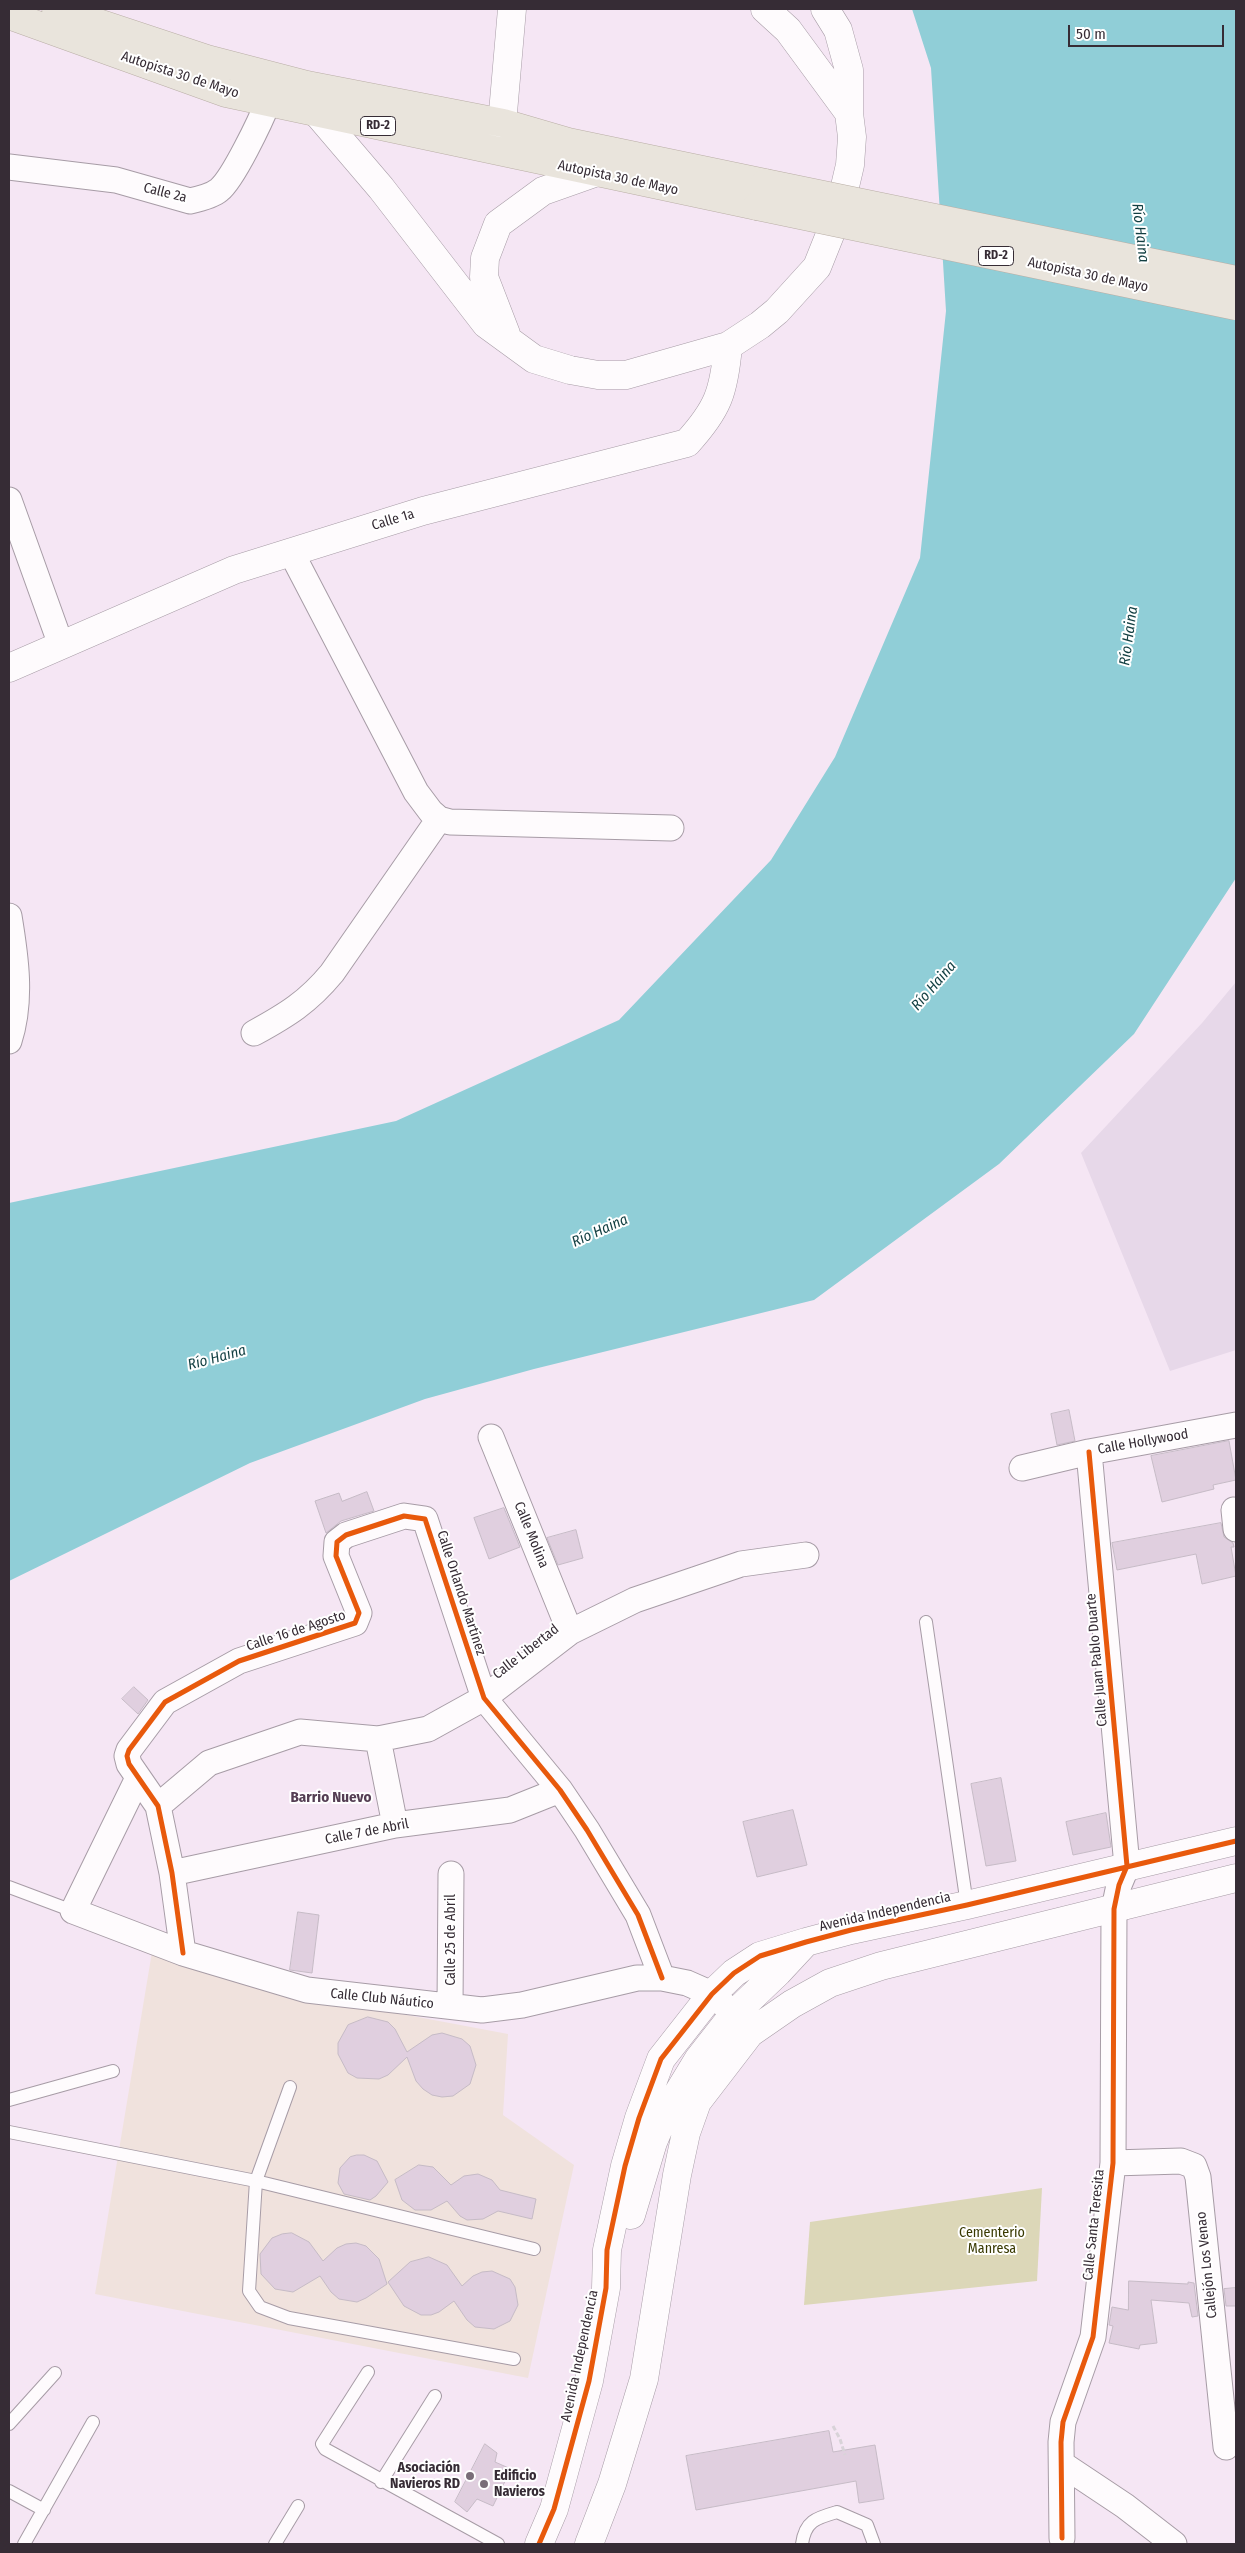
<!DOCTYPE html>
<meta charset="utf-8">
<style>
body{margin:0}
#map{position:relative;width:1245px;height:2553px;overflow:hidden;background:#f5e6f4;font-family:"Fira Sans Condensed",sans-serif}
canvas{display:block}
.frame{position:absolute;inset:0;border:10px solid #362c35;pointer-events:none}
.scale{position:absolute;left:1068px;top:25px;width:156px;height:22px;box-sizing:border-box;border:2px solid #362c35;border-top:0;padding-left:6px;font-size:15px;line-height:18px;white-space:nowrap;color:#362c35;-webkit-text-stroke:4px #fff;paint-order:stroke}
</style>
<div id="map">
<canvas width="1245" height="2553"></canvas>
<div class="frame"></div>
<div class="scale">50 m</div>
</div>
<script>
const g = document.querySelector('canvas').getContext('2d');
g.lineJoin = 'round';
function fill(path, color) { g.fillStyle = color; g.fill(path, 'evenodd'); }
function stroke(path, color, width, dash) { g.strokeStyle = color; g.lineWidth = width; g.lineCap = dash ? 'butt' : 'round'; g.setLineDash(dash || []); g.stroke(path); }
function drawText(font, color, halo, rows, align = 'center') {
  g.font = font + ' "Fira Sans Condensed",sans-serif'; g.lineWidth = 4; g.setLineDash([]); g.textBaseline = 'middle'; g.strokeStyle = halo; g.fillStyle = color; for (const [text, x, y, turn = 0] of rows) {
    g.save(); g.translate(x, y); g.rotate((+turn || 0) * Math.PI / 180); g.textAlign = isNaN(turn) ? turn : align; if (halo) g.strokeText(text, 0, 0); g.fillText(text, 0, 0); g.restore();
  }
}
fill(new Path2D(`
 M 1236,982 L 1236,1350 L 1170,1371 L 1081,1153 L 1202,1023 Z`), '#e7d8e9');
fill(new Path2D(`
 M 152,1952 L 338,2002 L 508,2034 L 503,2115 L 574,2165 L 528,2378 L 95,2294 Z`), '#f0e2dd');
fill(new Path2D(`
 M 1042,2188 L 1037,2281 L 804,2305 L 810,2222 Z`), '#dcd7b8');
fill(new Path2D(`
 M 912,9 L 1236,9 L 1236,878 L 1134,1034 L 999,1164 L 814,1300 L 534,1369 L 425,1399 L 250,1463 L 9,1581 L 9,1203 L 396,1121 L 619,1020 L 771,860 L 835,757 L 920,558 L 946,311 L 931,68 Z`), '#90ced7');
const building = new Path2D(`
 M 1069,1410 L 1075,1441 L 1057,1445 L 1051,1414 Z
 M 1229,1441 L 1236,1480 L 1213,1485 L 1214,1489 L 1162,1502 L 1151,1456 Z
 M 367,1492 L 374,1511 L 341,1521 L 326,1533 L 315,1501 L 339,1493 L 342,1501 Z
 M 504,1508 L 520,1547 L 489,1559 L 474,1518 Z
 M 1221,1523 L 1224,1537 L 1233,1543 L 1234,1547 L 1231,1547 L 1236,1576 L 1202,1584 L 1196,1554 L 1117,1570 L 1112,1543 Z
 M 576,1530 L 583,1558 L 558,1565 L 547,1538 Z
 M 134,1687 L 148,1700 L 138,1714 L 122,1699 Z
 M 1001,1778 L 1016,1861 L 986,1866 L 971,1784 Z
 M 793,1810 L 807,1865 L 757,1877 L 743,1822 Z
 M 1106,1813 L 1111,1847 L 1073,1855 L 1066,1822 Z
 M 298,1912 L 319,1915 L 312,1973 L 290,1970 Z
 M 368,2017 L 388,2022 L 395,2029 L 407,2052 L 432,2035 L 442,2033 L 462,2039 L 470,2046 L 476,2065 L 470,2084 L 453,2096 L 442,2097 L 432,2095 L 423,2089 L 416,2081 L 407,2057 L 388,2075 L 379,2079 L 357,2078 L 348,2073 L 338,2054 L 338,2043 L 348,2025 Z
 M 357,2155 L 364,2155 L 377,2161 L 388,2182 L 376,2196 L 370,2200 L 344,2194 L 338,2183 L 340,2168 L 350,2157 Z
 M 419,2165 L 433,2167 L 451,2185 L 464,2176 L 478,2174 L 492,2180 L 500,2190 L 536,2199 L 532,2219 L 498,2211 L 483,2219 L 467,2220 L 460,2216 L 447,2201 L 431,2210 L 415,2210 L 402,2200 L 395,2180 Z
 M 292,2233 L 309,2242 L 323,2261 L 337,2248 L 346,2244 L 356,2243 L 366,2246 L 379,2259 L 387,2284 L 366,2298 L 357,2302 L 339,2299 L 331,2292 L 320,2276 L 293,2292 L 275,2289 L 261,2274 L 260,2254 L 272,2238 L 282,2234 Z
 M 429,2257 L 447,2265 L 462,2286 L 473,2276 L 482,2272 L 492,2271 L 510,2279 L 515,2287 L 518,2305 L 510,2321 L 494,2329 L 475,2327 L 467,2320 L 454,2301 L 439,2312 L 431,2315 L 421,2315 L 404,2306 L 388,2282 L 410,2262 Z
 M 1129,2281 L 1188,2284 L 1188,2282 L 1194,2283 L 1198,2316 L 1192,2317 L 1189,2303 L 1151,2300 L 1157,2343 L 1140,2345 L 1139,2349 L 1109,2343 L 1113,2326 L 1109,2325 L 1112,2307 L 1128,2310 Z
 M 1236,2288 L 1236,2306 L 1226,2306 L 1224,2289 Z
 M 829,2431 L 833,2452 L 875,2445 L 884,2499 L 859,2503 L 856,2481 L 696,2510 L 686,2456 Z
 M 485,2444 L 497,2453 L 495,2462 L 511,2469 L 493,2506 L 477,2499 L 467,2512 L 455,2502 Z`);
fill(building, '#e0cfdf');
stroke(building, '#c6bbc6', 1);
const service = new Path2D(`
 M 926,1622 L 967,1905
 M 9,1887 L 73,1911
 M 290,2087 L 256,2181 L 249,2291 L 260,2307 L 289,2318 L 514,2359
 M 9,2100 L 113,2071
 M 9,2132 L 256,2181 L 534,2249
 M 368,2372 L 322,2444 L 325,2449 L 498,2544
 M 9,2424 L 55,2373
 M 381,2482 L 435,2396
 M 9,2491 L 44,2510
 M 24,2544 L 93,2422
 M 275,2544 L 298,2506
 M 802,2544 C 805,2521 816,2518 837,2512 L 867,2525 L 874,2544`);
const minor = new Path2D(`
 M 9,167 L 116,180 L 190,201 C 199,199 212,196 219,190 C 233,179 261,120 268,102
 M 9,500 L 61,645
 M 291,552 L 416,792 L 431,812 L 439,819 L 450,822 L 671,828
 M 9,916 C 16,958 22,1001 9,1041
 M 254,1033 C 287,1015 308,1002 332,973 L 439,819
 M 491,1437 L 570,1632
 M 1022,1468 L 1089,1452 L 1236,1425
 M 1234,1510 L 1236,1529
 M 378,1739 L 395,1825
 M 138,1778 L 73,1911 L 183,1953 L 307,1990 L 482,2010 L 522,2005 L 637,1978 L 662,1978 L 687,1983 L 712,1994 L 734,2014 L 747,2029
 M 158,1806 L 209,1763 L 300,1732 L 378,1739 L 428,1729 L 484,1698 L 570,1632 L 635,1600 L 741,1564 L 806,1555
 M 172,1873 L 395,1825 L 510,1810 L 560,1790
 M 183,1953 L 172,1873 L 158,1806 L 129,1764 L 127,1756 L 129,1750 L 165,1702 L 239,1661 L 355,1623 L 359,1613 L 336,1556 L 337,1542 L 346,1535 L 404,1516 L 425,1519 L 484,1698 L 560,1790 L 587,1830 L 638,1915 L 662,1978
 M 450,2006 L 451,1874
 M 1113,2163 L 1181,2161 L 1194,2166 L 1198,2177 L 1226,2447
 M 1062,2464 L 1125,2506 L 1174,2544
 M 1062,2538 L 1061,2442 L 1063,2422 L 1093,2337 L 1113,2163 L 1114,1909 L 1119,1885 L 1127,1866 L 1089,1452`);
const tertiary = new Path2D(`
 M 765,9 L 788,30 L 849,113
 M 317,113 L 381,188 L 486,324 L 534,359 L 570,370 L 598,375 L 626,375 L 728,346 L 760,325 L 777,311 L 817,267 L 839,212 L 850,165 L 852,137 L 849,113 L 849,70 L 838,30 L 825,9
 M 500,147 L 512,9
 M 506,334 L 484,277 L 485,258 L 498,224 L 543,191 L 594,173
 M 9,668 L 234,570 L 423,511 L 687,443 C 718,409 724,392 728,346
 M 631,2215 L 653,2142 L 664,2116 L 698,2060 L 734,2014 L 778,1972 L 805,1943
 M 539,2544 L 554,2509 L 589,2381 L 606,2288 L 607,2250 L 625,2166 L 639,2118 L 661,2059 L 712,1994 L 734,1973 L 760,1956 L 806,1942 L 851,1930 L 967,1905 L 1236,1841
 M 589,2544 L 612,2484 L 644,2379 L 677,2175 L 686,2133 L 697,2102 L 750,2033 L 792,2004 L 830,1983 L 881,1966 L 1236,1878`);
const trunk = new Path2D(`
 M 56,9 L 207,59 L 307,85 L 503,123 L 568,142 L 765,183
 M 9,15 L 226,93 L 757,206`);
stroke(service, '#a79ca6', 14);
stroke(minor, '#a79ca6', 27);
stroke(tertiary, '#a79ca6', 29);
stroke(trunk, '#b9aea6', 29);
stroke(new Path2D(`
 M 833,2426 L 840,2439 L 845,2455`), '#d8d3d8', 3, [5, 2.5]);
stroke(service, '#fefbfd', 12);
stroke(minor, '#fefbfd', 25);
stroke(tertiary, '#fefbfd', 28);
stroke(trunk, '#e9e4dc', 28);
const trunkBridge = new Path2D(`
 M 765,183 L 1236,280
 M 757,206 L 1236,306`);
stroke(trunkBridge, '#b9aea6', 29, []);
stroke(trunkBridge, '#e9e4dc', 28);
stroke(new Path2D(`
 M 183,1953 L 172,1873 L 158,1806 L 129,1764 L 127,1756 L 129,1750 L 165,1702 L 239,1661 L 355,1623 L 359,1613 L 336,1556 L 337,1542 L 346,1535 L 404,1516 L 425,1519 L 484,1698 L 560,1790 L 587,1830 L 638,1915 L 662,1978
 M 1062,2538 L 1061,2442 L 1063,2422 L 1093,2337 L 1113,2163 L 1114,1909 L 1119,1885 L 1127,1866 L 1089,1452
 M 539,2544 L 554,2509 L 589,2381 L 606,2288 L 607,2250 L 625,2166 L 639,2118 L 661,2059 L 712,1994 L 734,1973 L 760,1956 L 806,1942 L 851,1930 L 967,1905 L 1236,1841`), '#e8590c', 5);
for (const [x, y, r, color] of [
 [470,2476,5,"#796d78"],
 [484,2484,5,"#796d78"]
]) { const dot = new Path2D(); dot.arc(x, y, r, 0, 2 * Math.PI); g.fillStyle = color; g.fill(dot); stroke(dot, '#fff', 2); }
for (const [x, y, w] of [
 [378,126,35],
 [996,256,35]
]) { const box = new Path2D(); box.roundRect(x - w / 2, y - 9.5, w, 19, 4); g.fillStyle = '#fff'; g.fill(box); stroke(box, '#362c35', 1); }
drawText('bold 12px', '#362c35', null, [
 ["RD-2",378,126],
 ["RD-2",996,256]
]);
drawText('14px', '#362c35', '#fff', [
 ["Autopista 30 de Mayo",180,75,18],
 ["Autopista 30 de Mayo",618,178,12],
 ["Calle 2a",165,193,14],
 ["Autopista 30 de Mayo",1088,275,12],
 ["Calle 1a",393,520,-17],
 ["Calle Hollywood",1143,1442,-10],
 ["Calle Molina",531,1535,68],
 ["Calle Orlando Martínez",461,1593,72],
 ["Calle 16 de Agosto",296,1631,-18],
 ["Calle Libertad",526,1652,-38],
 ["Calle Juan Pablo Duarte",1097,1660,-95],
 ["Calle 7 de Abril",367,1832,-11],
 ["Avenida Independencia",885,1912,-13],
 ["Calle 25 de Abril",451,1940,-90],
 ["Calle Club Náutico",382,1999,6],
 ["Calle Santa Teresita",1094,2225,-84],
 ["Callejón Los Venao",1207,2265,-96],
 ["Avenida Independencia",580,2356,-78]
]);
drawText('14px', '#383901', '#fff', [
 ["Cementerio",992,2233],
 ["Manresa",992,2249]
]);
drawText('bold 14px', '#362c35', '#fff', [
 ["Asociación",460,2468],
 ["Navieros RD",460,2484],
 ["Edificio",494,2476,"left"],
 ["Navieros",494,2492,"left"]
], 'right');
drawText('italic 15px', '#123f42', '#fff', [
 ["Río Haina",1140,233,83],
 ["Río Haina",1129,636,-82],
 ["Río Haina",934,986,-49],
 ["Río Haina",600,1231,-24],
 ["Río Haina",217,1358,-15]
]);
drawText('bold 15px', '#543e53', '#fff', [
 ["Barrio Nuevo",331,1798]
]);
</script>
